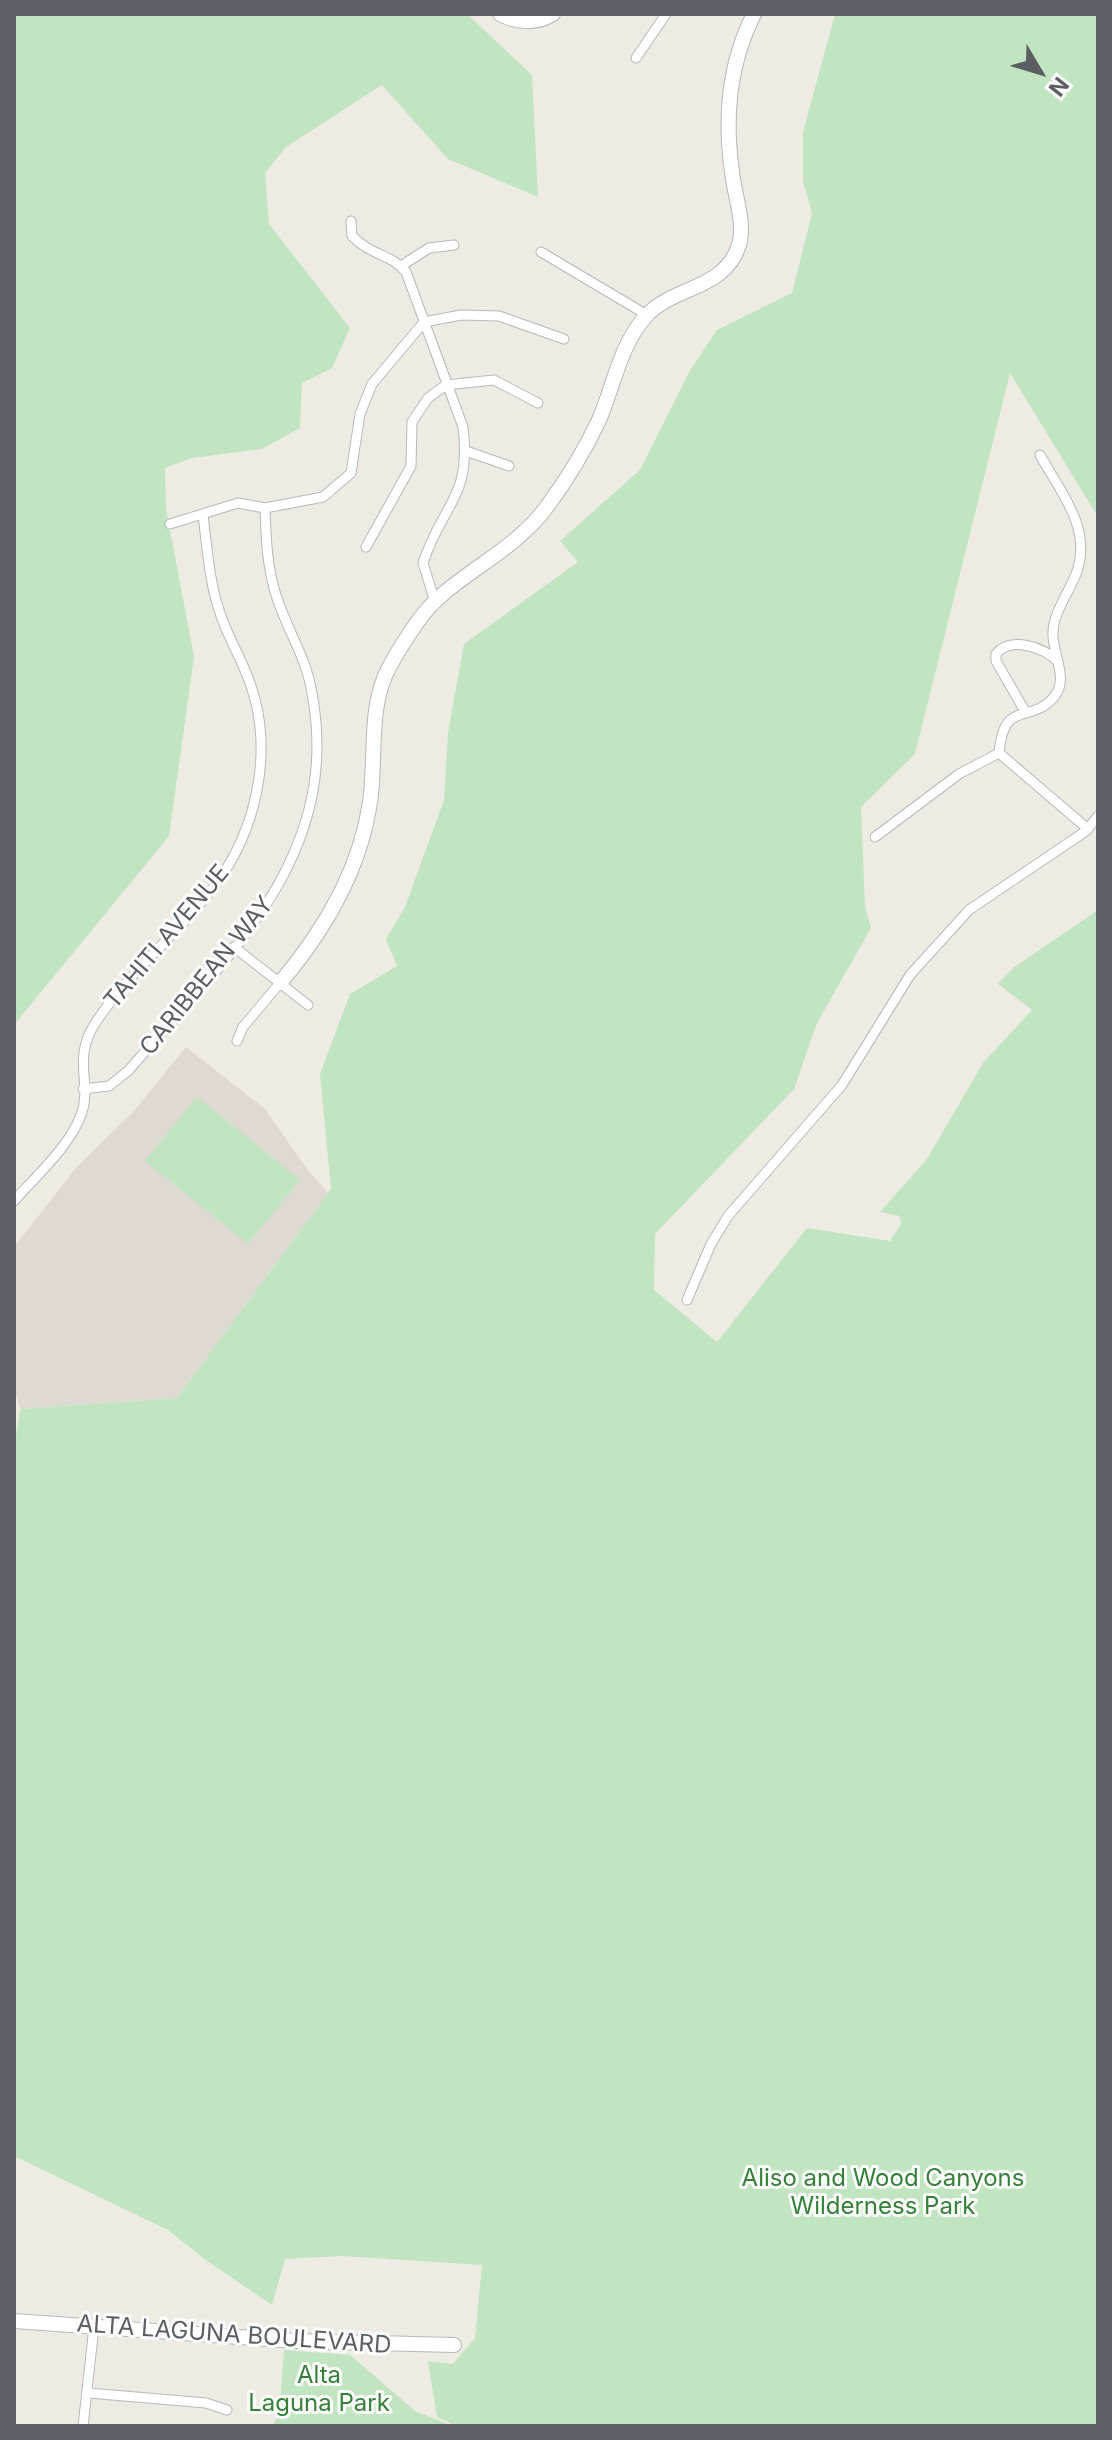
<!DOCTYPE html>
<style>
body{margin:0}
#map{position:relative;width:1112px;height:2440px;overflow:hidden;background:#eeebe3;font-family:Inter,sans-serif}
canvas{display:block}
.frame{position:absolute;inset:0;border:16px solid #5b5f64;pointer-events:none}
.north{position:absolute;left:1000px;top:32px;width:80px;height:80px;-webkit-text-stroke:6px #fff;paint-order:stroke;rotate:128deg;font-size:22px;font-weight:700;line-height:32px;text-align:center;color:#5b5f64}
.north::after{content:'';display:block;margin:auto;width:28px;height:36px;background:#5b5f64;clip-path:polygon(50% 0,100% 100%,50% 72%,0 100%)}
</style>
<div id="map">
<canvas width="1112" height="2440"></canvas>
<div class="frame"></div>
<div class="north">N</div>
</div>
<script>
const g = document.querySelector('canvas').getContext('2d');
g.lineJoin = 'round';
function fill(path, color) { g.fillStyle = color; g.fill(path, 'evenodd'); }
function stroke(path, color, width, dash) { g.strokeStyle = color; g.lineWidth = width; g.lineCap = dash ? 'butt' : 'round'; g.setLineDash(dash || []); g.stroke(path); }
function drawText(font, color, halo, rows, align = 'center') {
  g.font = font + ' Inter,sans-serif'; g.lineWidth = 6; g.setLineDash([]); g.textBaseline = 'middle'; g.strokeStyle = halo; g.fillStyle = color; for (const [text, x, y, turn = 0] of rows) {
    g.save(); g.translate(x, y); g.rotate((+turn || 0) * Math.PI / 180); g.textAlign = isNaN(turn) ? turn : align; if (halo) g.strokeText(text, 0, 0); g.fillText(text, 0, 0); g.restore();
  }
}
fill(new Path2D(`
 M 186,1047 L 265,1109 L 307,1169 L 328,1193 L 177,1398 L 20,1409 L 14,1387 L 14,1247 L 76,1168 L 134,1111 Z`), '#dedad1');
fill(new Path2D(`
 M 14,14 L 467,14 L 532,75 L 538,197 L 448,159 L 382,85 L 286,147 L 265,173 L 269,224 L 350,328 L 332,368 L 302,383 L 300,428 L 262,449 L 192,458 L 165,468 L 166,509 L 194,657 L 169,836 L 14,1025 Z
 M 835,14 L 1098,14 L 1098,517 L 1010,373 L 915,754 L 861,807 L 865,906 L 871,928 L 817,1023 L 794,1089 L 655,1234 L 654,1290 L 717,1342 L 807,1228 L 890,1241 L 901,1224 L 900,1216 L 880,1212 L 927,1159 L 983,1063 L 1032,1010 L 998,984 L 1013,968 L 1098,910 L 1098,2426 L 457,2426 L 437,2417 L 428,2361 L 453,2364 L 475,2338 L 482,2265 L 342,2256 L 285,2259 L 272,2305 L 207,2261 L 168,2230 L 14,2156 L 14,1450 L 20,1409 L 177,1398 L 331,1189 L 320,1074 L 350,994 L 397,966 L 386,939 L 405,907 L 444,800 L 448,733 L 464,644 L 578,562 L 560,541 L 640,470 L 691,369 L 717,330 L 792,293 L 812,213 L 803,181 L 803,132 Z
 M 197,1097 L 300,1180 L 248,1244 L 145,1161 Z
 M 284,2350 L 350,2355 L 415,2411 L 453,2426 L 272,2426 L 279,2415 Z`), '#c0e5c0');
const street = new Path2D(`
 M 636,58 L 666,14
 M 351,221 L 352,236 C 373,257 390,253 406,272 L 463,427 C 472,498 442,504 423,563 L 435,602
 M 541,252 L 647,315
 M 401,266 L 429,248 L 454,245
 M 466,451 L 509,466
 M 170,524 L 238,503 L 265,508 L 323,497 L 351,473 L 360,414 L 372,384 L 424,322 L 461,315 L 499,316 L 564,339
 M 366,547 L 411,466 L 412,422 L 428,398 L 446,385 L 494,380 L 538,403
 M 1026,713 L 996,661 L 996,654 C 1010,636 1044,647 1057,661
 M 999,753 C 1004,698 1030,725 1054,697 C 1070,678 1051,653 1053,631 C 1054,612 1069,592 1076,574 C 1093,529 1061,493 1040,455
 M 999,753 L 1088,829
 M 875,837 L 959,774 L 999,753
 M 234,947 L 308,1005
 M 237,1041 L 243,1027 L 280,983
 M 83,1089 L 109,1086 L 128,1071 C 227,956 345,856 311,688 C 305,656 287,629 277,598 C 267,568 266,539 265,508
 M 14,1201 C 36,1176 69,1147 81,1115 C 93,1083 71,1059 96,1022 C 129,972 180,932 216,884 C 256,830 273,754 252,689 C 244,662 227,637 219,610 C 209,580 207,546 203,515
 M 687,1300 L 711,1244 L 728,1216 L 842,1085 L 910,975 L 969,910 L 1086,831 L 1098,816
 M 89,2393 L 206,2403 L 227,2410
 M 83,2426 L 94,2327`);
const secondary = new Path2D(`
 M 500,14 C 517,23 536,24 553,14
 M 280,983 C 324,931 360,871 370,802 C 376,762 369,713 385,676 C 393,658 405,640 416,624 C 447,577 508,558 546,508 C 566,481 585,450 599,420 C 614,385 620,345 646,316 C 673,286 725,290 739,245 C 745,225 736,199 733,179 C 724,123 728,65 754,14
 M 14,2321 L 296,2341 L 454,2345`);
stroke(street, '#b6b9bd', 11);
stroke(secondary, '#b5b8bd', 16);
stroke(street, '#fff', 9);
stroke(secondary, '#fff', 14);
drawText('24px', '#5b5f64', '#fff', [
 ["TAHITI AVENUE",167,937,-50],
 ["CARIBBEAN WAY",207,976,-51],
 ["ALTA LAGUNA BOULEVARD",234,2335,4]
]);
drawText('24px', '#358138', '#fff', [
 ["Aliso and Wood Canyons",883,2179],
 ["Wilderness Park",883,2207],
 ["Alta",319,2376],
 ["Laguna Park",319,2404]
]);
</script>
